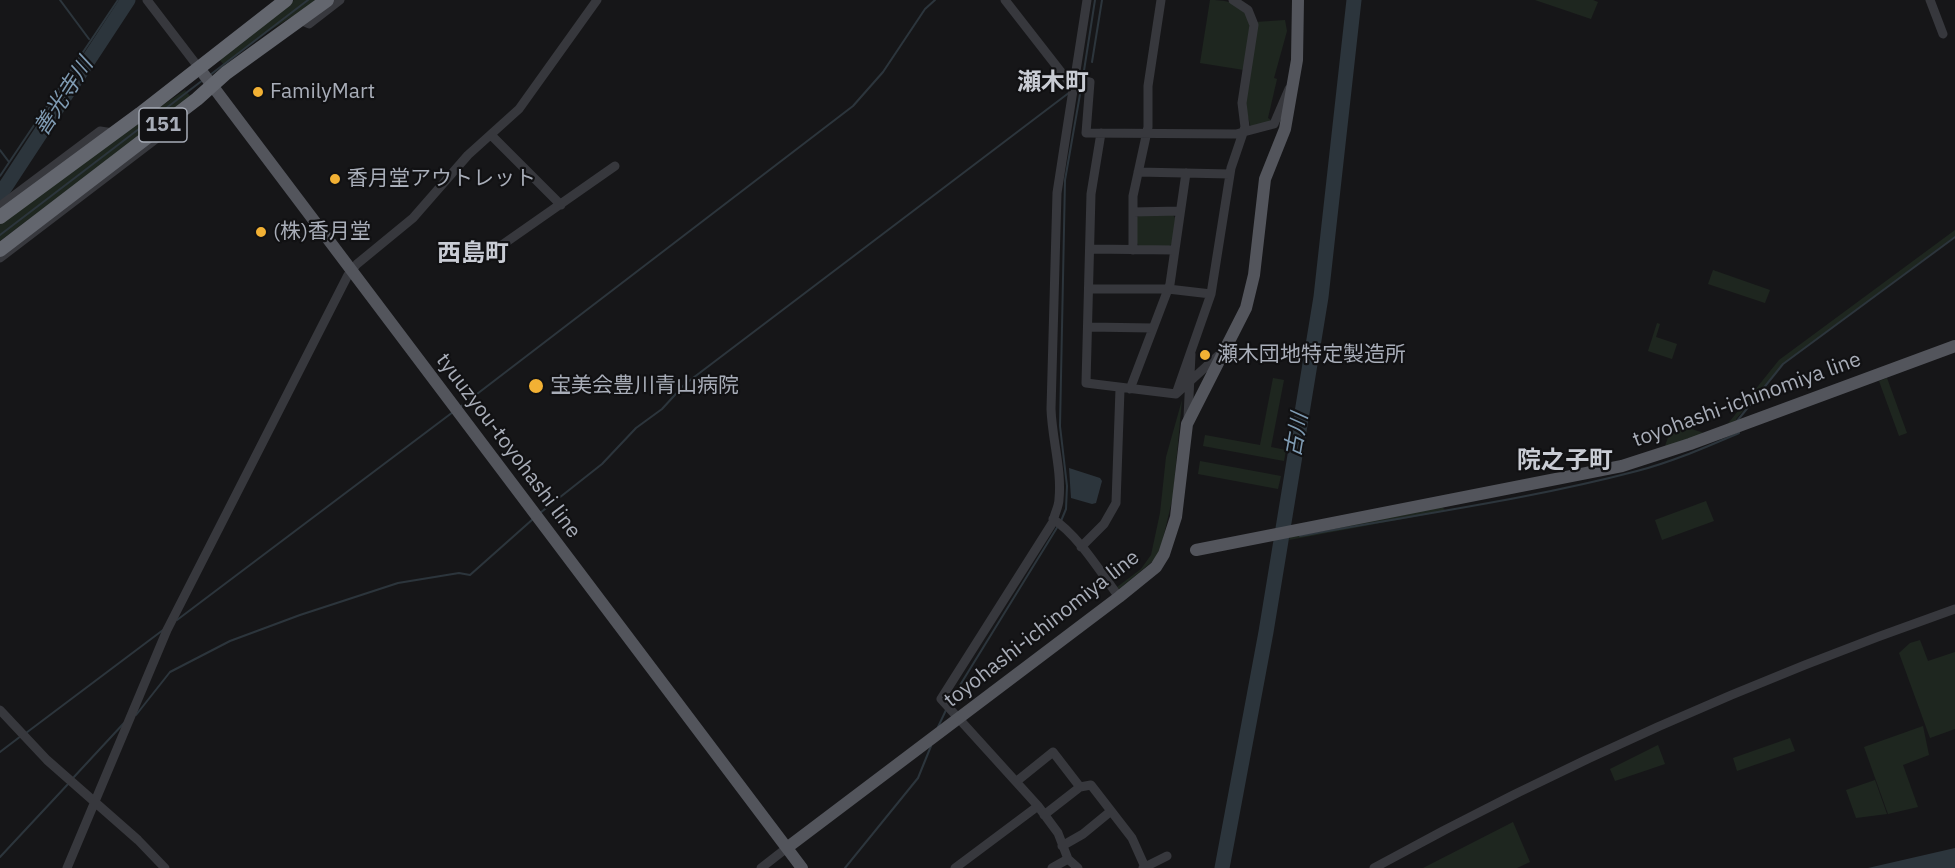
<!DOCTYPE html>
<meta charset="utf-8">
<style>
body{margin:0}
canvas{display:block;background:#161618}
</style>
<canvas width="1955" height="868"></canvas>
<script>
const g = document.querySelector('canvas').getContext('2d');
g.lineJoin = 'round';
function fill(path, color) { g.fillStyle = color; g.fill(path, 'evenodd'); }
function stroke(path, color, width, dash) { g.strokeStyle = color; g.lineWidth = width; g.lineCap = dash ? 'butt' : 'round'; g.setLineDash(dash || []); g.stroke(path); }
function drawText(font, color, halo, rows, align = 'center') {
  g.font = font + ' "IBM Plex Sans","Noto Sans JP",sans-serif'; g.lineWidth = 4.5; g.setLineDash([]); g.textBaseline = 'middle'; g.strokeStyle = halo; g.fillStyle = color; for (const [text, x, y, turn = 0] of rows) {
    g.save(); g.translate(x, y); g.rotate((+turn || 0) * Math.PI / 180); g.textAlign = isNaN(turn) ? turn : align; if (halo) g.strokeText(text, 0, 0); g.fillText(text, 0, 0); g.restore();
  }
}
fill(new Path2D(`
 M 294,0 L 319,0 L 259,37 L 224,65 L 218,58 Z
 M 1210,0 C 1262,0 1250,33 1244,70 L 1200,63 Z
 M 1535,0 L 1593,0 L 1598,2 L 1591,19 Z
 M 1285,20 L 1287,31 L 1274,78 L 1277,79 L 1268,118 L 1271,120 L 1270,123 L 1251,128 L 1245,106 L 1256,22 Z
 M 185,90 L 191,97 L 0,241 L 0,223 L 104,145 Z
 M 1141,214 L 1172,214 L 1176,219 L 1173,243 L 1168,247 L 1140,247 L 1136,242 L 1136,218 Z
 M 1955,230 L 1955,236 L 1783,364 L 1736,419 L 1737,422 L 1726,426 L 1779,360 Z
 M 1713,270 L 1770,290 L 1765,303 L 1708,284 Z
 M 1657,323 L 1660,324 L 1656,337 L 1677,344 L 1672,359 L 1648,351 Z
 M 1273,378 L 1284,380 L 1271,447 L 1286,450 L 1284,461 L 1203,446 L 1205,435 L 1260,445 Z
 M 1887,378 L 1907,433 L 1899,436 L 1879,381 Z
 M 1182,400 L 1173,496 L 1159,556 L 1119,589 L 1117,587 L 1141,569 L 1151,555 L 1160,513 L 1166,457 Z
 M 1673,423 L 1707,434 L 1664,449 Z
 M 1200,461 L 1281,476 L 1278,489 L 1198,474 Z
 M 1706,501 L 1714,521 L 1662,540 L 1655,520 Z
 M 1442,507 L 1446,511 L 1289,540 L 1290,536 Z
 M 1920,640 L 1928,661 L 1955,652 L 1955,729 L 1930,738 L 1899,653 L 1910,643 Z
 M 1923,726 L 1929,755 L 1903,765 L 1918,807 L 1888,814 L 1864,747 Z
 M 1790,738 L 1795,751 L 1737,771 L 1733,758 Z
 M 1658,745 L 1665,764 L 1615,781 L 1610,769 Z
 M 1875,780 L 1887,814 L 1856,818 L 1846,790 Z
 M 1513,822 L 1530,862 L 1517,868 L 1423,868 Z`), '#1e261f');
fill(new Path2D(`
 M 1069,468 L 1100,478 L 1102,481 L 1096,503 L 1092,504 L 1071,498 Z
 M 1955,848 L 1955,868 L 1868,868 Z`), '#2c353c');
stroke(new Path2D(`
 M 60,0 L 89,39
 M 1092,62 L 1102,0
 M 210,75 L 308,0
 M 1083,77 L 1095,0
 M 0,150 L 9,162
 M 0,176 L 118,0
 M 0,235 L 203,80
 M 460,407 L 853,106 L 883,72 L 925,9 L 935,0
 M 1737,421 L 1783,364 L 1955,237
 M 540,513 L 602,464 L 636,428 L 662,409 L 685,384 L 1070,92
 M 1061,521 L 1066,509 L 1067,486 L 1060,426 L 1065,180 L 1082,83
 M 1300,536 C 1412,515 1527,500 1637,471 C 1672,462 1706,447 1739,433 L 1739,430
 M 177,620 L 453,412
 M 949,703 L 1058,526
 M 136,715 L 170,672 L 230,641 L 300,615 L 398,583 L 459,573 L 470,575 L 533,519
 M 938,727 L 947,708
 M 26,733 L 163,630
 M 0,752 L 21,736
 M 73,778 L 124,723
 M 0,857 L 69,783
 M 845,868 L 918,778 L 931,746`), '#2c353c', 2);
stroke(new Path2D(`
 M 0,195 L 128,0
 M 1222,868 L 1266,632 L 1321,297 L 1354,0`), '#2c353c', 15);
stroke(new Path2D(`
 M 147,0 L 199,68
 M 1005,0 L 1072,86
 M 1930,0 L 1943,34
 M 300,20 L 309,24 L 340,0
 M 1074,78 L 1090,82 L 1086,133 L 1236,134 L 1274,124 L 1289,89
 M 1101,133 L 1091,194 L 1086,383 L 1176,394 L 1221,353
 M 492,136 L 561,205
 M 1138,172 L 1230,174
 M 0,206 L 100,131 L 113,133
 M 1133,212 L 1180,211
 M 502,245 L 615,166
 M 1090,249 L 1175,250
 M 1133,250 L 1133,196 L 1148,127 L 1148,86 L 1161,0
 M 0,258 L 156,139 L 157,129
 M 1089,289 L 1168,289 L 1211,294
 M 1088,327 L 1153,328
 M 1130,389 L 1170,284 L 1186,173
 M 1176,394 L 1211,294 L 1231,168 L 1245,127 L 1242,103 L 1254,25 L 1248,10 L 1233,0
 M 1188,418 L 1191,354
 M 1053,519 C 1078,535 1101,573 1119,597
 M 1081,547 L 1104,524 L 1116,503 L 1120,389
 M 0,710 L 47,760 L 138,840 L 165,868
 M 1017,781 L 1053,752 L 1080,787
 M 1044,815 L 1080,787 L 1091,785 L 1132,838 L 1145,867
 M 1062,846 L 1083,834 L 1111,811
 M 67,868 L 167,630 L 348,275 L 357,264 L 413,218 L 468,155 L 519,109 L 597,0
 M 761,868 L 788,847
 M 955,868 L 1038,806
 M 1052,868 L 1068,859
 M 1078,868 L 1068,859 L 1058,833 L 1038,806 L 941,699 L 1053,522 C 1054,514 1059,507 1059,499 C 1062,470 1052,439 1051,409 L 1057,193 L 1087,0
 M 1143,868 L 1167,856
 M 1374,868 C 1559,766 1755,679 1955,609`), '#37383d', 9);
stroke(new Path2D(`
 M 199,68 L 802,868
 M 1196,550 L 1622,466 L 1690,444 L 1955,346
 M 788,847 L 1119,597 L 1156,567 L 1164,554 L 1176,517 L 1187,424 L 1246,308 L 1254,275 L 1265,179 L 1285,129 L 1297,60 L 1298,0`), '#53555c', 12);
stroke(new Path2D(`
 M 0,217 L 140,114 L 286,0
 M 0,250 L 197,99 L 226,73 L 327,0`), '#63666e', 14);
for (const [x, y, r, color] of [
 [258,92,6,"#f2b134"],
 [335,179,6,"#f2b134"],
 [261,232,6,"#f2b134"],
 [1205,355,6,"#f2b134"],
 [536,386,8,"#f2b134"]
]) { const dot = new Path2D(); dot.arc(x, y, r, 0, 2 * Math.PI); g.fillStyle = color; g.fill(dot); stroke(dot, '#111113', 2); }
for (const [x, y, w] of [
 [163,125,48]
]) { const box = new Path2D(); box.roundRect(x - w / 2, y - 17, w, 34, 4.5); g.fillStyle = '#111113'; g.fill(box); stroke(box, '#a8adb8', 1.5); }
drawText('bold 20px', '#a8adb8', null, [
 ["151",163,125]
]);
drawText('21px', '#a8adb8', '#111113', [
 ["FamilyMart",270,92],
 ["香月堂アウトレット",347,179],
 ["(株)香月堂",273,232],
 ["瀬木団地特定製造所",1217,355],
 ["宝美会豊川青山病院",550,386]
], 'left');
drawText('21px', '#a8adb8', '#111113', [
 ["toyohashi-ichinomiya line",1747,400,-20],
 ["tyuuzyou-toyohashi line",508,446,53],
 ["toyohashi-ichinomiya line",1042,629,-38]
]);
drawText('italic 22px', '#7f9bb3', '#111113', [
 ["善光寺川",64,97,-57],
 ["古川",1297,435,-80]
]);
drawText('bold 24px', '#c9ccd4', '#111113', [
 ["瀬木町",1053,83],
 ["西島町",473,254],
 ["院之子町",1565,461]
]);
</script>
